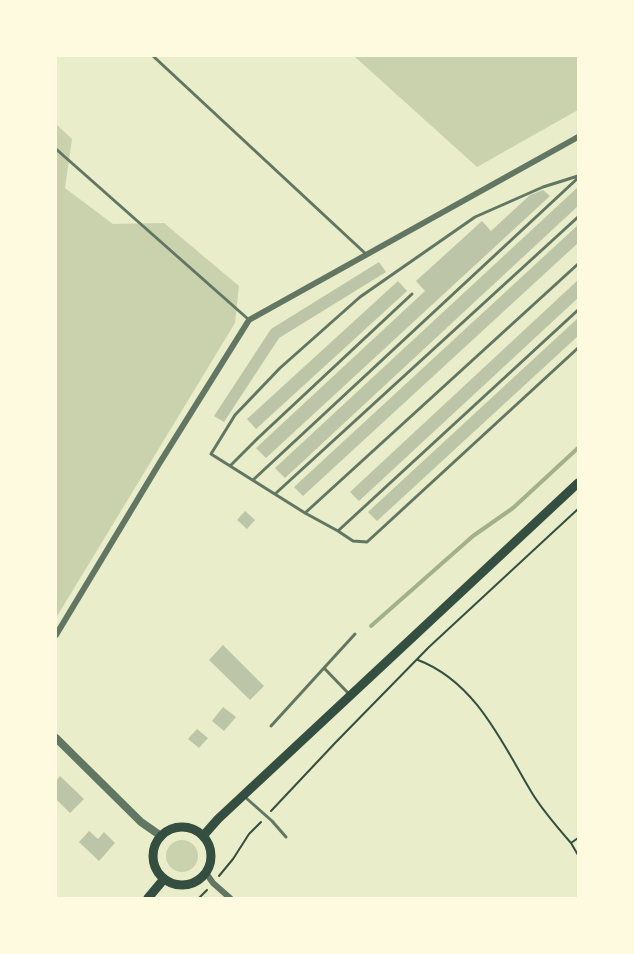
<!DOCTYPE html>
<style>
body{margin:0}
#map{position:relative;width:634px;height:954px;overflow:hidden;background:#e9edc9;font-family:Signika,sans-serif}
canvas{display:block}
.frame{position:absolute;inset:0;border:57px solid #fefae0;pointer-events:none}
</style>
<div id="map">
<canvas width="634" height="954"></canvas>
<div class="frame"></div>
</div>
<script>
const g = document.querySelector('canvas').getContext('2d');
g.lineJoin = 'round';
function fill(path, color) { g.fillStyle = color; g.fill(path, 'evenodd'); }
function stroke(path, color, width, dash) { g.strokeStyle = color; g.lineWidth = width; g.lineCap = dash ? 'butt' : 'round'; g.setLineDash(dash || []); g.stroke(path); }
fill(new Path2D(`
 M 354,56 L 578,56 L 578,110 L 477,167 Z
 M 56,124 L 72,139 L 65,188 L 113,224 L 164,223 L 239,286 L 235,323 L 56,618 Z
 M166 856a16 16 0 1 1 32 0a16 16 0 1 1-32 0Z`), '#cad2ad');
stroke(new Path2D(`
 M 371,626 L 473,536 L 513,508 L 578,448`), '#a3b18a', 4);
fill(new Path2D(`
 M 578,187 L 578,206 L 285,478 L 275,468 Z
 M 543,190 L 550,196 L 266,458 L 256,448 L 425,291 L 416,281 L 482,221 L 491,231 L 530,195 Z
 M 578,225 L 578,243 L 303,496 L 294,487 Z
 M 379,262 L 386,272 L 279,338 L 224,422 L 214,416 L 271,329 Z
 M 578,280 L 578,298 L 359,501 L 350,492 Z
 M 398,281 L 407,291 L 256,429 L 247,419 Z
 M 578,318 L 578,336 L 377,521 L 368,512 Z
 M 245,511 L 255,520 L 247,529 L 237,520 Z
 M 223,645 L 264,686 L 250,700 L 209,660 Z
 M 223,707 L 236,717 L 224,731 L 212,721 Z
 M 197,729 L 208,738 L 199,748 L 188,739 Z
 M 60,776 L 84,799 L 70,813 L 56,799 L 56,781 Z
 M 89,831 L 98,839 L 104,832 L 115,843 L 99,861 L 79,842 Z`), '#bcc5a7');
stroke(new Path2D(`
 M 418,660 C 476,682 502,743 532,793 C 543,811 557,827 571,843
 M 271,811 L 336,742 L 429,647 L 578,509
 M 578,838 L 571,843 L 578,855
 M 219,876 L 233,859 L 249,834 L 261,822
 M 199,898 L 207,890`), '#344e41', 2);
stroke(new Path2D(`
 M 153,56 L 367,255
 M 56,149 L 248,319
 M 578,176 L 543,187 L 475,217 L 360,297 L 280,368 L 235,415 L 211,454 L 305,513 L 338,531 L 353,541 L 367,542 L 578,348
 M 231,465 L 258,438 L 412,294
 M 253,480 L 578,178
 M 275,494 L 578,217
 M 305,513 L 578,264
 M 339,530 L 578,310
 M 324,668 L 350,695
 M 271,726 L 355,634
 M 245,797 L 272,821 L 286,837`), '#617663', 3);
stroke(new Path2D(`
 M 56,635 L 159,464 L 249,320 L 578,137
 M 206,873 L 213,883 L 230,898`), '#617663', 6);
stroke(new Path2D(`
 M 56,738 L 141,822 L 161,836`), '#617663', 8);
stroke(new Path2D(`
 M153 856a29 29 0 1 1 58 0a29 29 0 1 1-58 0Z
 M 203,836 L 218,819 L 578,483
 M 148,898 L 164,879`), '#344e41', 9);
</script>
